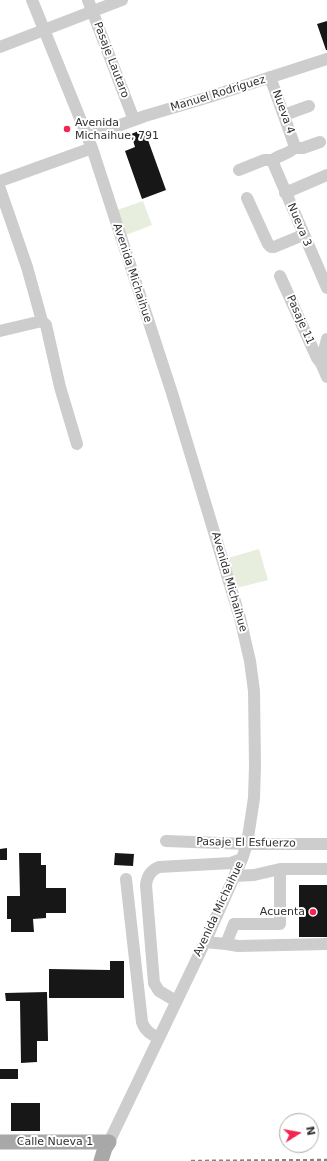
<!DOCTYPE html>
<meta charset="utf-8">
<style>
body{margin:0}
#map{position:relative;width:327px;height:1161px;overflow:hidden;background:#fff;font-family:"DejaVu Sans",sans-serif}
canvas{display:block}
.north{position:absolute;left:279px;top:1113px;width:40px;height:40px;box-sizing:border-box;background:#fff;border:1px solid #acacac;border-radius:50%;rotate:79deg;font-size:11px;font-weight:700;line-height:16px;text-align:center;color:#303030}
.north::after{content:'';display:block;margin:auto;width:14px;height:18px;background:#f22651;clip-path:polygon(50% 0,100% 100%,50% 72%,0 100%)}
</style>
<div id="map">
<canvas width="327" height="1161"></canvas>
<div class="north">N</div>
</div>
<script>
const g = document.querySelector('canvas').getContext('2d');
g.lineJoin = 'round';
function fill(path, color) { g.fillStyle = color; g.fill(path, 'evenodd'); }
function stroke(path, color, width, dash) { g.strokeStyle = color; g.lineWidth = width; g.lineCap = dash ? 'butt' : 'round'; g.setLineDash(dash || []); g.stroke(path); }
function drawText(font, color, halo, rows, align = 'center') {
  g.font = font + ' "DejaVu Sans",sans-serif'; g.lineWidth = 4; g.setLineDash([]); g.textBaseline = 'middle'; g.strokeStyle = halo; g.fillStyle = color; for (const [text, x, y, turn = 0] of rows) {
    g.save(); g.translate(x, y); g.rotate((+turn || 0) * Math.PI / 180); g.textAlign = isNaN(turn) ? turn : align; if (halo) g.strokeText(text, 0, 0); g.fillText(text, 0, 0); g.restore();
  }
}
fill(new Path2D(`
 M 143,201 L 152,225 L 126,235 L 117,210 Z
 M 259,549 L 268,580 L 237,588 L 228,558 Z`), '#e8eedd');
fill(new Path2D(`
 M 327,21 L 327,50 L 326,50 L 317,24 Z
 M 144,129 L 166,190 L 142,199 L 125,151 L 135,147 L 131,134 Z
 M 7,848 L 7,860 L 0,860 L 0,849 Z
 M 19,853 L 41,853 L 41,865 L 46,865 L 46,888 L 66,888 L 66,913 L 46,913 L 46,918 L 33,919 L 34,932 L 11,932 L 11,919 L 7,919 L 7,896 L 20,896 Z
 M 115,853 L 134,854 L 133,866 L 114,865 Z
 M 299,885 L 327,885 L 327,937 L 299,937 Z
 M 110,961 L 124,961 L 124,998 L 49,998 L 49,969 L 110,970 Z
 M 47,992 L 48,1041 L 37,1041 L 37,1062 L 21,1063 L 20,1001 L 6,1001 L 5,993 Z
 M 0,1069 L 18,1069 L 18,1079 L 0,1079 Z
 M 11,1103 L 40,1103 L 40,1131 L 11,1131 Z`), '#171717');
stroke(new Path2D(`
 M 32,0 L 92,148 L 172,393 L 240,618 L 250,661 L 254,691 L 255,766 L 254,798 L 247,844 L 242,859 L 205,942 L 109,1142
 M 88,0 L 134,120
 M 0,47 L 122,0
 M 270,77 L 294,144 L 294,148
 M 284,115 L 309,106
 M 87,137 L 145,116 L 209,97 L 327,59
 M 294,148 L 303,148 L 320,142
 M 273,160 L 274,165 L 327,288
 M 239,170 L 264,160 L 273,160 C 279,155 289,154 294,148
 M 0,181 L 92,148
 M 0,189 L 27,267 L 42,321 L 46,325 L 60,387 L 77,444
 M 285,193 L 327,175
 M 247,198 L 268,244 L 271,247 L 274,247 L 303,235
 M 280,276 L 317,358 L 321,363 L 327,377
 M 0,331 L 42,321
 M 321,363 L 327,339
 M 166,841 L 247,844 L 327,844
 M 280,869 L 327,869
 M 126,879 L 142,1022 C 145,1031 151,1034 158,1038
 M 205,942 L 226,944 L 234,924 L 280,924 L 280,869 L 254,875 L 235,876
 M 226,944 L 238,946 L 327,944
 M 176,1001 L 159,991 L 154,983 L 146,885 C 147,876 151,870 159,867 L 231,863 L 242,859`), '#cdcdcd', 12);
stroke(new Path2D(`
 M 0,1142 L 109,1142
 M 101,1161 L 105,1148 L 109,1142`), '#a8a8a8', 15);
stroke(new Path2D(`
 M 191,1161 L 327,1160`), '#858585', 2.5, [4, 3]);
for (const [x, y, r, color] of [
 [67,129,4,"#f22651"],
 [313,912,4,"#f22651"]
]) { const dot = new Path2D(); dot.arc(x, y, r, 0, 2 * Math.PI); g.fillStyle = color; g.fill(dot); stroke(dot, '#fff', 1.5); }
drawText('11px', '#303030', '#fff', [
 ["Pasaje Lautaro",111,60,69],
 ["Manuel Rodríguez",218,94,-17],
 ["Nueva 4",283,112,70],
 ["Nueva 3",299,225,67],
 ["Avenida Michaihue",132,273,72],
 ["Pasaje 11",300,320,66],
 ["Avenida Michaihue",229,582,74],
 ["Pasaje El Esfuerzo",246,843,1],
 ["Avenida Michaihue",219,909,-65],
 ["Calle Nueva 1",55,1142]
]);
drawText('11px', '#303030', '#fff', [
 ["Avenida",75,123],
 ["Michaihue, 791",75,136],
 ["Acuenta",305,912,"right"]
], 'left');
</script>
